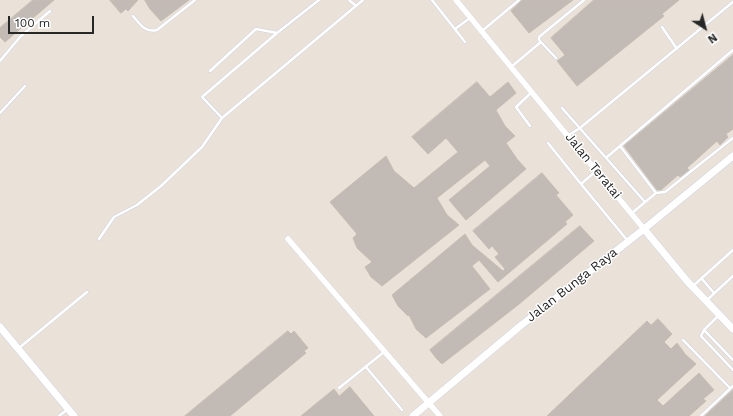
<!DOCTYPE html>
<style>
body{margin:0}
#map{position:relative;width:733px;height:416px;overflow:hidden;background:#eae1d8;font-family:"Work Sans",sans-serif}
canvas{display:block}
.north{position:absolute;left:685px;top:8px;width:40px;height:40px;-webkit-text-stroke:3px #fff;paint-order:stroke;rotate:144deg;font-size:11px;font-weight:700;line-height:16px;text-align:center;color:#272727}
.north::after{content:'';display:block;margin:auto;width:14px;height:18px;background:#272727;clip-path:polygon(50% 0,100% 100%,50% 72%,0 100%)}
.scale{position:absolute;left:8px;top:16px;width:86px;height:18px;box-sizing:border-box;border:2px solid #272727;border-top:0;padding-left:5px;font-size:12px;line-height:14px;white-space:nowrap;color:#272727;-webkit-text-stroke:3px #fff;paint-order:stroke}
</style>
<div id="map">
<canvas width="733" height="416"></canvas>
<div class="north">N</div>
<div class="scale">100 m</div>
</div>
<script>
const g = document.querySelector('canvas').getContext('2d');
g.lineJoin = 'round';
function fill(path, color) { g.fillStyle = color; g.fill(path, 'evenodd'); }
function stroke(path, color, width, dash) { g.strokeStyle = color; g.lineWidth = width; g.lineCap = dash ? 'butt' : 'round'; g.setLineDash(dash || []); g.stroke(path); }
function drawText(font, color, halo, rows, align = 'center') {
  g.font = font + ' "Work Sans",sans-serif'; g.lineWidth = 3; g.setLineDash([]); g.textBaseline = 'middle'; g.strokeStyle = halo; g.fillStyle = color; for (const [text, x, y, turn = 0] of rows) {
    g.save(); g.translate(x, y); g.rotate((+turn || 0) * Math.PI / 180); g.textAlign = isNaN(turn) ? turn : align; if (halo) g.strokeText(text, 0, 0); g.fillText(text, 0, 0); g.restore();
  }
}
const building = new Path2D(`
 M 33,0 L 54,0 L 5,42 L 0,37 L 0,28 Z
 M 110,0 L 138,0 L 128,11 L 126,9 L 121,13 Z
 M 145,0 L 189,0 L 161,21 L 150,9 Z
 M 522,0 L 573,0 L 529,33 L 511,11 Z
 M 594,0 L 679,0 L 662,14 L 664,16 L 577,86 L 557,61 L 565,55 L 551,38 Z
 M 733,55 L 733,129 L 726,134 L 728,137 L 720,145 L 717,141 L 687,168 L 689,170 L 680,177 L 678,175 L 661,190 L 657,190 L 624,146 Z
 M 477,82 L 490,97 L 508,82 L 516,93 L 496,110 L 505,126 L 515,136 L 506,143 L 517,159 L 526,169 L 466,220 L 449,200 L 490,166 L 485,160 L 437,198 L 447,215 L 459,225 L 382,286 L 371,277 L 365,267 L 372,262 L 357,248 L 353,238 L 357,234 L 330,202 L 386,156 L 394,171 L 414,188 L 458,152 L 446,138 L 428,154 L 412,137 Z
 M 542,173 L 559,193 L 556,195 L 573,215 L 565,222 L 567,224 L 498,282 L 479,260 L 472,266 L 490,289 L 426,338 L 416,329 L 409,315 L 408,316 L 398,306 L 392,295 L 465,234 L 472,245 L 503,271 L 505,269 L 495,257 L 499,254 L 492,246 L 489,249 L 473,231 Z
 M 580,226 L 594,241 L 518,305 L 442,364 L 436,358 L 430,350 Z
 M 658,319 L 672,334 L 664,342 L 671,349 L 677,343 L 685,354 L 696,364 L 657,400 L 663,406 L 699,373 L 714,390 L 703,399 L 706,401 L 689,416 L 547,416 L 647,321 L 651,325 Z
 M 288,331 L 291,334 L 294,331 L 308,348 L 304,351 L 306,353 L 230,416 L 185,416 Z
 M 350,387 L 374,416 L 301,416 L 334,389 L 339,396 Z
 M 733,390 L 733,416 L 705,416 Z`);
fill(building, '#c2bbb5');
stroke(building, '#c5bdb2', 1);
const service = new Path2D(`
 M 349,0 L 356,6
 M 432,0 L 465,42
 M 133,16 C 140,24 145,33 157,30 L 195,0
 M 662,27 L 677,49
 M 455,29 L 470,18
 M 482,31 L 519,0
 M 556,58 L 539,40 L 539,37 L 584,0
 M 0,61 L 20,37 L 50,11
 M 511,67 L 541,42
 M 210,71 L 256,29 L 277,33 L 319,0
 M 562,108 L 645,202
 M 0,113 L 25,86
 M 222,118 L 202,97 L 277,33
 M 530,126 L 516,107 L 532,92
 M 569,135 L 580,128 L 733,2
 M 548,143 L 581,184
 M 620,146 L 656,193 L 632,213
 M 607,157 L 733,50
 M 596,171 L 581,184 L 627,240
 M 656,193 L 665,192 L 733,138
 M 99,239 L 114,217 L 137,205 L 161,186 L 202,147 L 222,118 L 363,0
 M 702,279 L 714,293
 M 693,286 L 733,250
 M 707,300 L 733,276
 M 718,316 L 704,330 L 701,336 L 733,370
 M 704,330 L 733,360
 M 683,340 L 730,388
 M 19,348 L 87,292
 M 366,367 L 402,410
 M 339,388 L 384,352
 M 59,416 L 68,409
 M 701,416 L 733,386`);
const minor = new Path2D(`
 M 456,0 L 644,229
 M 288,239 L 440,416`);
const tertiary = new Path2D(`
 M 644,229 L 687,281 L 733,329
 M 0,327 L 74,416
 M 413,416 L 519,327 L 644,229 L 733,156`);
stroke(service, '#cdd2e1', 3.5);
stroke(minor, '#cdd2e1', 6);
stroke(tertiary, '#cdd2e1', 8);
stroke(service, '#fff', 2.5);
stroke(minor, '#fff', 5.5);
stroke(tertiary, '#fff', 7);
drawText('13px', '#272727', '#fff', [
 ["Jalan Teratai",593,166,51],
 ["Jalan Bunga Raya",572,285,-38]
]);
</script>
